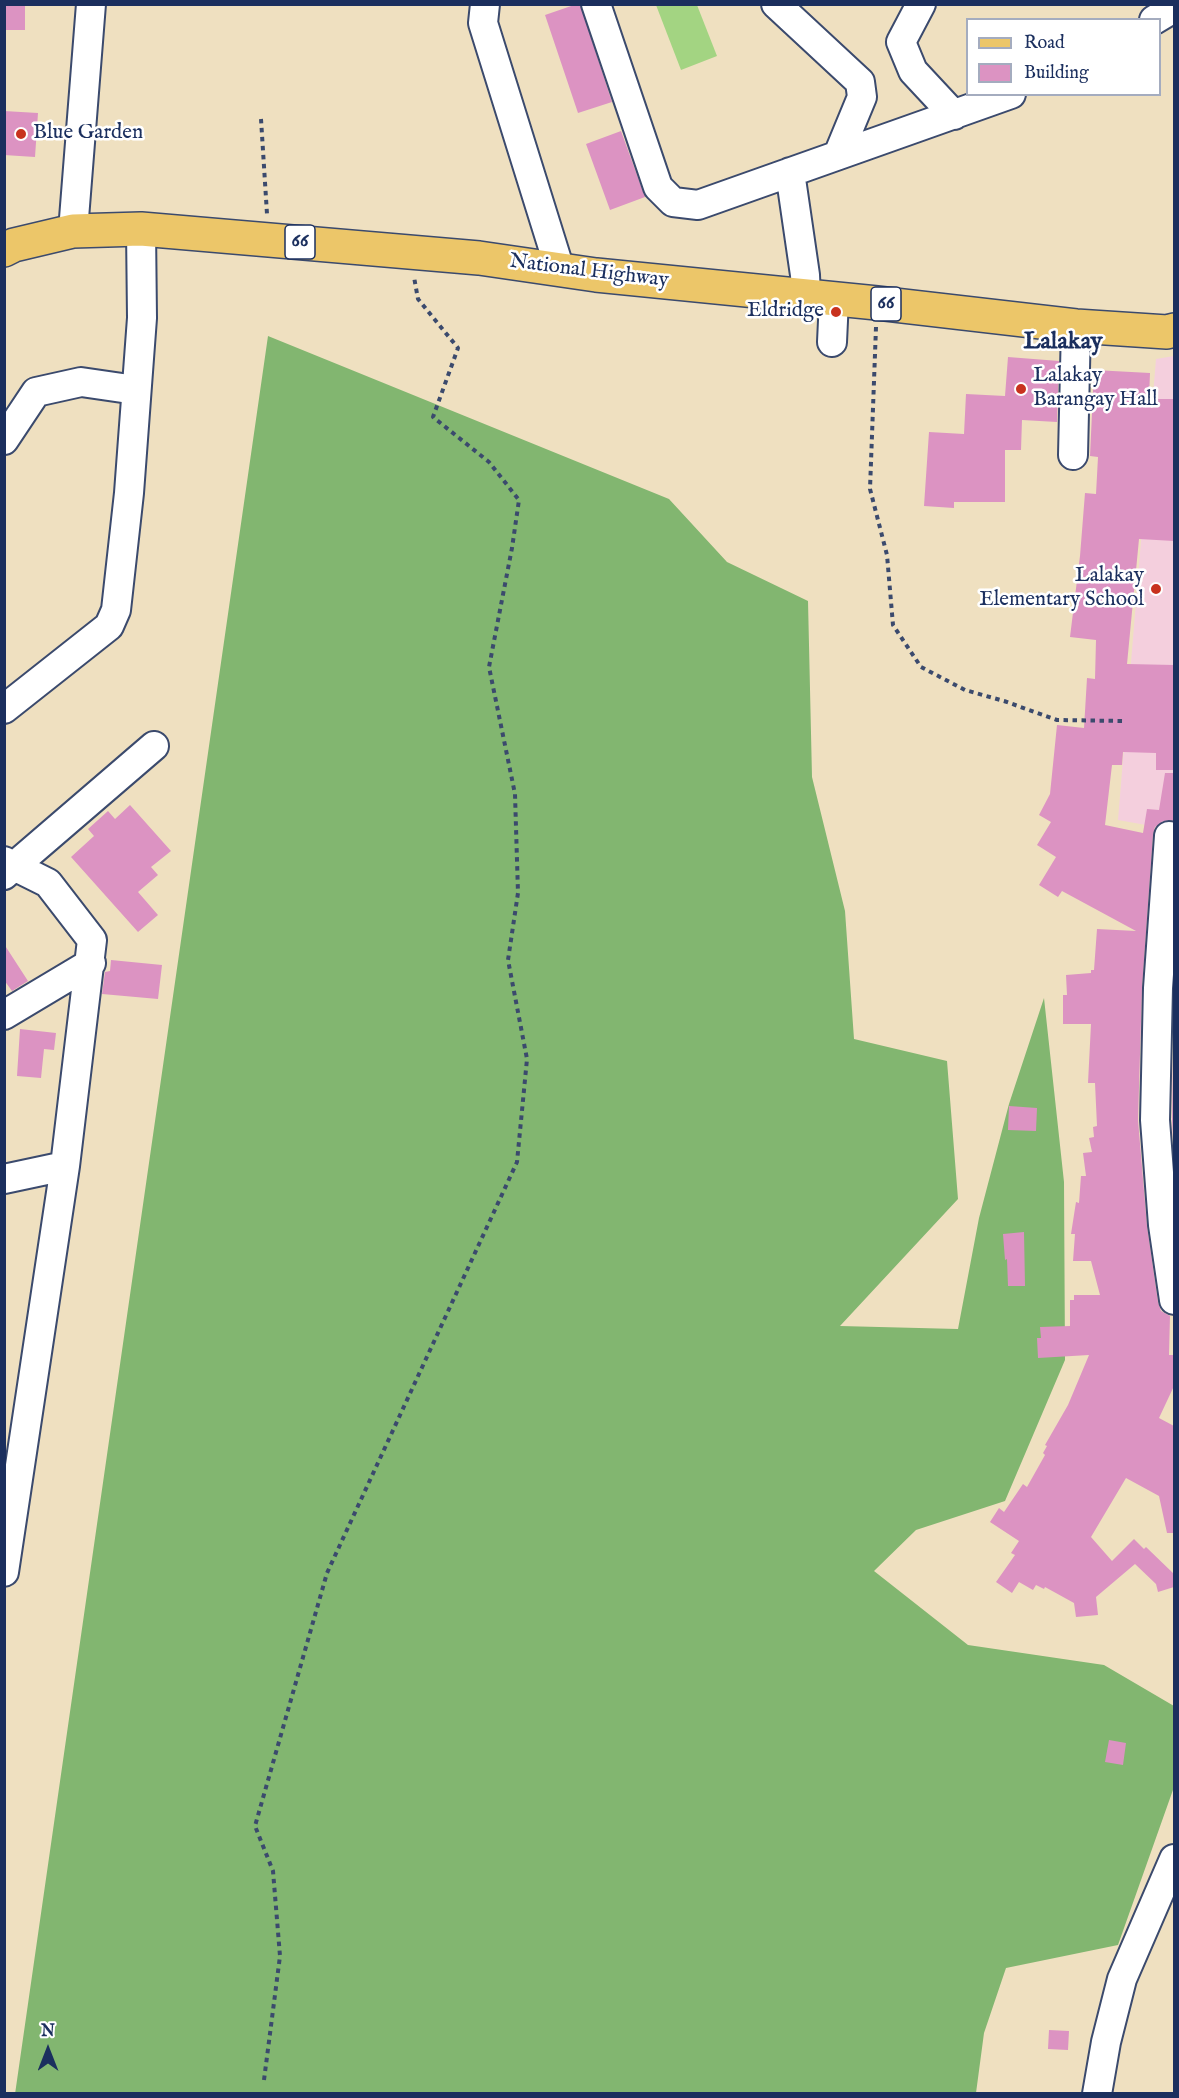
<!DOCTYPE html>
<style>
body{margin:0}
#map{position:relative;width:1179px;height:2098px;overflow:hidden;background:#efe0c0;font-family:"IM FELL English",serif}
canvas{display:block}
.frame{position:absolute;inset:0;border:6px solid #1b2f5e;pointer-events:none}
.legend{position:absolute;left:966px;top:18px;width:195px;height:78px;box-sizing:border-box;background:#fff;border:2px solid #a4acbf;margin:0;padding:8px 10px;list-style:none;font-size:18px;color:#1b2f5e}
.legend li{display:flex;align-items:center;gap:12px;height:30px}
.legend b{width:30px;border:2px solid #a4acbf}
.north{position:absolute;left:18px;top:2020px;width:60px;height:60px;-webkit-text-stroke:4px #fff;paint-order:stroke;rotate:0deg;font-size:16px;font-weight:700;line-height:24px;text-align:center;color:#1b2f5e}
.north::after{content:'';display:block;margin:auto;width:21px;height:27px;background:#1b2f5e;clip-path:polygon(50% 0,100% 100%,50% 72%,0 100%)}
</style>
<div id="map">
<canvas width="1179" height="2098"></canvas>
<div class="frame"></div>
<ul class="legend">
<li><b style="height:8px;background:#ecc669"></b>Road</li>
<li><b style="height:16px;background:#dc93c2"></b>Building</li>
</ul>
<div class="north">N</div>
</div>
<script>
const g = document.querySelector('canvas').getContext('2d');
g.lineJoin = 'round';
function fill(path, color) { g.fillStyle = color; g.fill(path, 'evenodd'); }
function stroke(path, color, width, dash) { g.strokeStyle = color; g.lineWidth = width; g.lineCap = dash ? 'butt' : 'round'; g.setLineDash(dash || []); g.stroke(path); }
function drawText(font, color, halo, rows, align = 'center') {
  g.font = font + ' "IM FELL English",serif'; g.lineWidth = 5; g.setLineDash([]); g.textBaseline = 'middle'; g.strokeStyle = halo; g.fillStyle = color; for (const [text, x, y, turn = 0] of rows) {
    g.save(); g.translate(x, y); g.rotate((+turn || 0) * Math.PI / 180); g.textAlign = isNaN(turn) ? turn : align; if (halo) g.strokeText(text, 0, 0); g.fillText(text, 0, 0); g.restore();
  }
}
fill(new Path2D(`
 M 1174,356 L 1174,830 L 1118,820 L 1156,359 Z`), '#f4cfdd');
fill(new Path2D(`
 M 656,5 L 697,5 L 717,56 L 681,70 Z`), '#a3d482');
fill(new Path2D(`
 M 268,336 L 669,499 L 727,562 L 808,601 L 812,777 L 845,911 L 854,1039 L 947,1061 L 958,1199 L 840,1326 L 958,1329 L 979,1218 L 1009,1104 L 1044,998 L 1064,1182 L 1065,1360 L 1005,1501 L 916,1530 L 874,1571 L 968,1645 L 1104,1665 L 1174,1706 L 1174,1787 L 1118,1945 L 1006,1968 L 984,2033 L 976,2093 L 15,2094 Z`), '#82b670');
fill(new Path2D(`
 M 6,4 L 25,4 L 25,30 L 6,30 Z
 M 577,4 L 580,4 L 612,102 L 578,113 L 545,15 Z
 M 4,111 L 38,113 L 35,157 L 4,155 Z
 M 621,131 L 645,197 L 610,210 L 586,144 Z
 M 1008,357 L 1059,361 L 1057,422 L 1022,420 L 1021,450 L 1005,450 L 1005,502 L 954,502 L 954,508 L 924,506 L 929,432 L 964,434 L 966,394 L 1005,396 Z
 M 1094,370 L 1150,373 L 1149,399 L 1174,399 L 1174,541 L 1139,539 L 1127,664 L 1174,665 L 1174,770 L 1156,770 L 1156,753 L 1123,752 L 1122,765 L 1112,765 L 1105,825 L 1143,833 L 1147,809 L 1159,810 L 1165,773 L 1174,773 L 1174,820 L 1163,821 L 1155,827 L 1153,835 L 1142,988 L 1138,1120 L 1147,1226 L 1158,1302 L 1161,1311 L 1170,1316 L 1169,1355 L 1174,1355 L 1174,1386 L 1159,1418 L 1174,1426 L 1174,1533 L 1167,1533 L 1159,1496 L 1126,1478 L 1091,1537 L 1112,1561 L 1134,1539 L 1144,1549 L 1146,1547 L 1174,1574 L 1174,1587 L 1158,1592 L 1156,1584 L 1135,1564 L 1096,1597 L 1098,1615 L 1076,1617 L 1074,1603 L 1045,1587 L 1044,1589 L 1036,1585 L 1033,1590 L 1019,1582 L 1012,1593 L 996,1582 L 1015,1555 L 1011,1553 L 1019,1541 L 990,1522 L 999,1508 L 1004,1512 L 1023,1484 L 1027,1487 L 1045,1455 L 1043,1453 L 1047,1446 L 1045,1445 L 1068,1405 L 1089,1355 L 1038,1358 L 1037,1338 L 1041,1338 L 1040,1327 L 1070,1326 L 1070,1300 L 1074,1300 L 1074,1295 L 1100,1295 L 1091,1261 L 1073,1261 L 1075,1234 L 1071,1234 L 1076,1202 L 1079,1203 L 1081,1176 L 1086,1176 L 1083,1153 L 1092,1152 L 1089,1138 L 1094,1137 L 1093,1127 L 1097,1126 L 1095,1083 L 1088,1083 L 1091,1024 L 1063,1024 L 1063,995 L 1067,995 L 1066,975 L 1091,973 L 1091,970 L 1094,970 L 1097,929 L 1136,931 L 1062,891 L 1058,897 L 1039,885 L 1056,857 L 1037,845 L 1051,822 L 1039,815 L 1050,794 L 1057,725 L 1084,728 L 1087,678 L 1095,679 L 1096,640 L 1070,637 L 1080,556 L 1085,493 L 1096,494 L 1098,457 L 1090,456 Z
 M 130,805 L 171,851 L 151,867 L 158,875 L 138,892 L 158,915 L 138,932 L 71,857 L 94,836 L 88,829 L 108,811 L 115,819 Z
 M 4,944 L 28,981 L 12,991 L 4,980 Z
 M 111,960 L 162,965 L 158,999 L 102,994 L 105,972 L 110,971 Z
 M 1174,989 L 1174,1159 L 1172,1120 Z
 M 20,1029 L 56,1033 L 54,1050 L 44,1049 L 41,1078 L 17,1076 Z
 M 1009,1106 L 1037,1108 L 1036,1131 L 1008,1130 Z
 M 1024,1232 L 1025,1286 L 1008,1286 L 1007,1259 L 1005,1260 L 1003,1234 Z
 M 1109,1740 L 1126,1743 L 1123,1765 L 1105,1762 Z
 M 1049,2030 L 1069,2031 L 1068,2050 L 1048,2049 Z`), '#dc93c2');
const minor = new Path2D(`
 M 485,4 L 483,23 L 560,270
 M 596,4 L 658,187 L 673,202 L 698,205 L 1011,94
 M 776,4 L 860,82 L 862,97 L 838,155
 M 921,4 L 901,42 L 913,71 L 954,115
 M 1154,20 L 1174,8
 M 790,172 L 805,275 L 806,297
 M 73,231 L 91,4
 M 832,342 L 834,299
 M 4,440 L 36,392 L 81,382 L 136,390
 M 1073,455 L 1076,326
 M 4,709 L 109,626 L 116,610 L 129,493 L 142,318 L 141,229
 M 1174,837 L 1169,836 L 1158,988 L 1155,1120 L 1163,1225 L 1174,1300
 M 4,861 L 48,883 L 92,940 L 65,1166 L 4,1572
 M 4,875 L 154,746
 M 4,1015 L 91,963
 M 4,1179 L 65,1166
 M 1097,2094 L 1106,2042 L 1122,1979 L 1174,1859`);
const major = new Path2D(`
 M 4,250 L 14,245 L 73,231 L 141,229 L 479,258 L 596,275 L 877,303 L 1076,326 L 1167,332 L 1174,330`);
stroke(minor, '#3b4a6d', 32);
stroke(major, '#3b4a6d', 36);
stroke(new Path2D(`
 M 261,119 L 267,214
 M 876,327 L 870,489 L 887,555 L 893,625 L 921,667 L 965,690 L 1004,701 L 1057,720 L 1123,721
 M 264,2080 L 280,1956 L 273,1871 L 255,1826 L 327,1573 L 517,1162 L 527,1059 L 508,960 L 518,893 L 515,794 L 489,667 L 512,548 L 519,500 L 489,462 L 433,417 L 458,348 L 418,299 L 414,277`), '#3b4a6d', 4, [4.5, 4.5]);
stroke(minor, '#fff', 28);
stroke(major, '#ecc669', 33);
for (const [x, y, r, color] of [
 [21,134,6,"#c8321e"],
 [836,312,6,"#c8321e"],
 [1021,389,6,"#c8321e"],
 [1156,589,6,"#c8321e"]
]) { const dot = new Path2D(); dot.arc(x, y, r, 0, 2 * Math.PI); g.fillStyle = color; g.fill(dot); stroke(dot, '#fff', 2); }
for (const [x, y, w] of [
 [300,242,30],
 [886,304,30]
]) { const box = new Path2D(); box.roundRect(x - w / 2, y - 17, w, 34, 4.5); g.fillStyle = '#fff'; g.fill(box); stroke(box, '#1b2f5e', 1.5); }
drawText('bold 20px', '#1b2f5e', null, [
 ["66",300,242],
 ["66",886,304]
]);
drawText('21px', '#1b2f5e', '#fff', [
 ["Blue Garden",33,134],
 ["Eldridge",824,312,"right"],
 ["Lalakay",1033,377],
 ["Barangay Hall",1033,401],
 ["Lalakay",1144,577,"right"],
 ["Elementary School",1144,601,"right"]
], 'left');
drawText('21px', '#1b2f5e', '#fff', [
 ["National Highway",589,272,7]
]);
drawText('bold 24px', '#1b2f5e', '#fff', [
 ["Lalakay",1063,343]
]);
</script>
